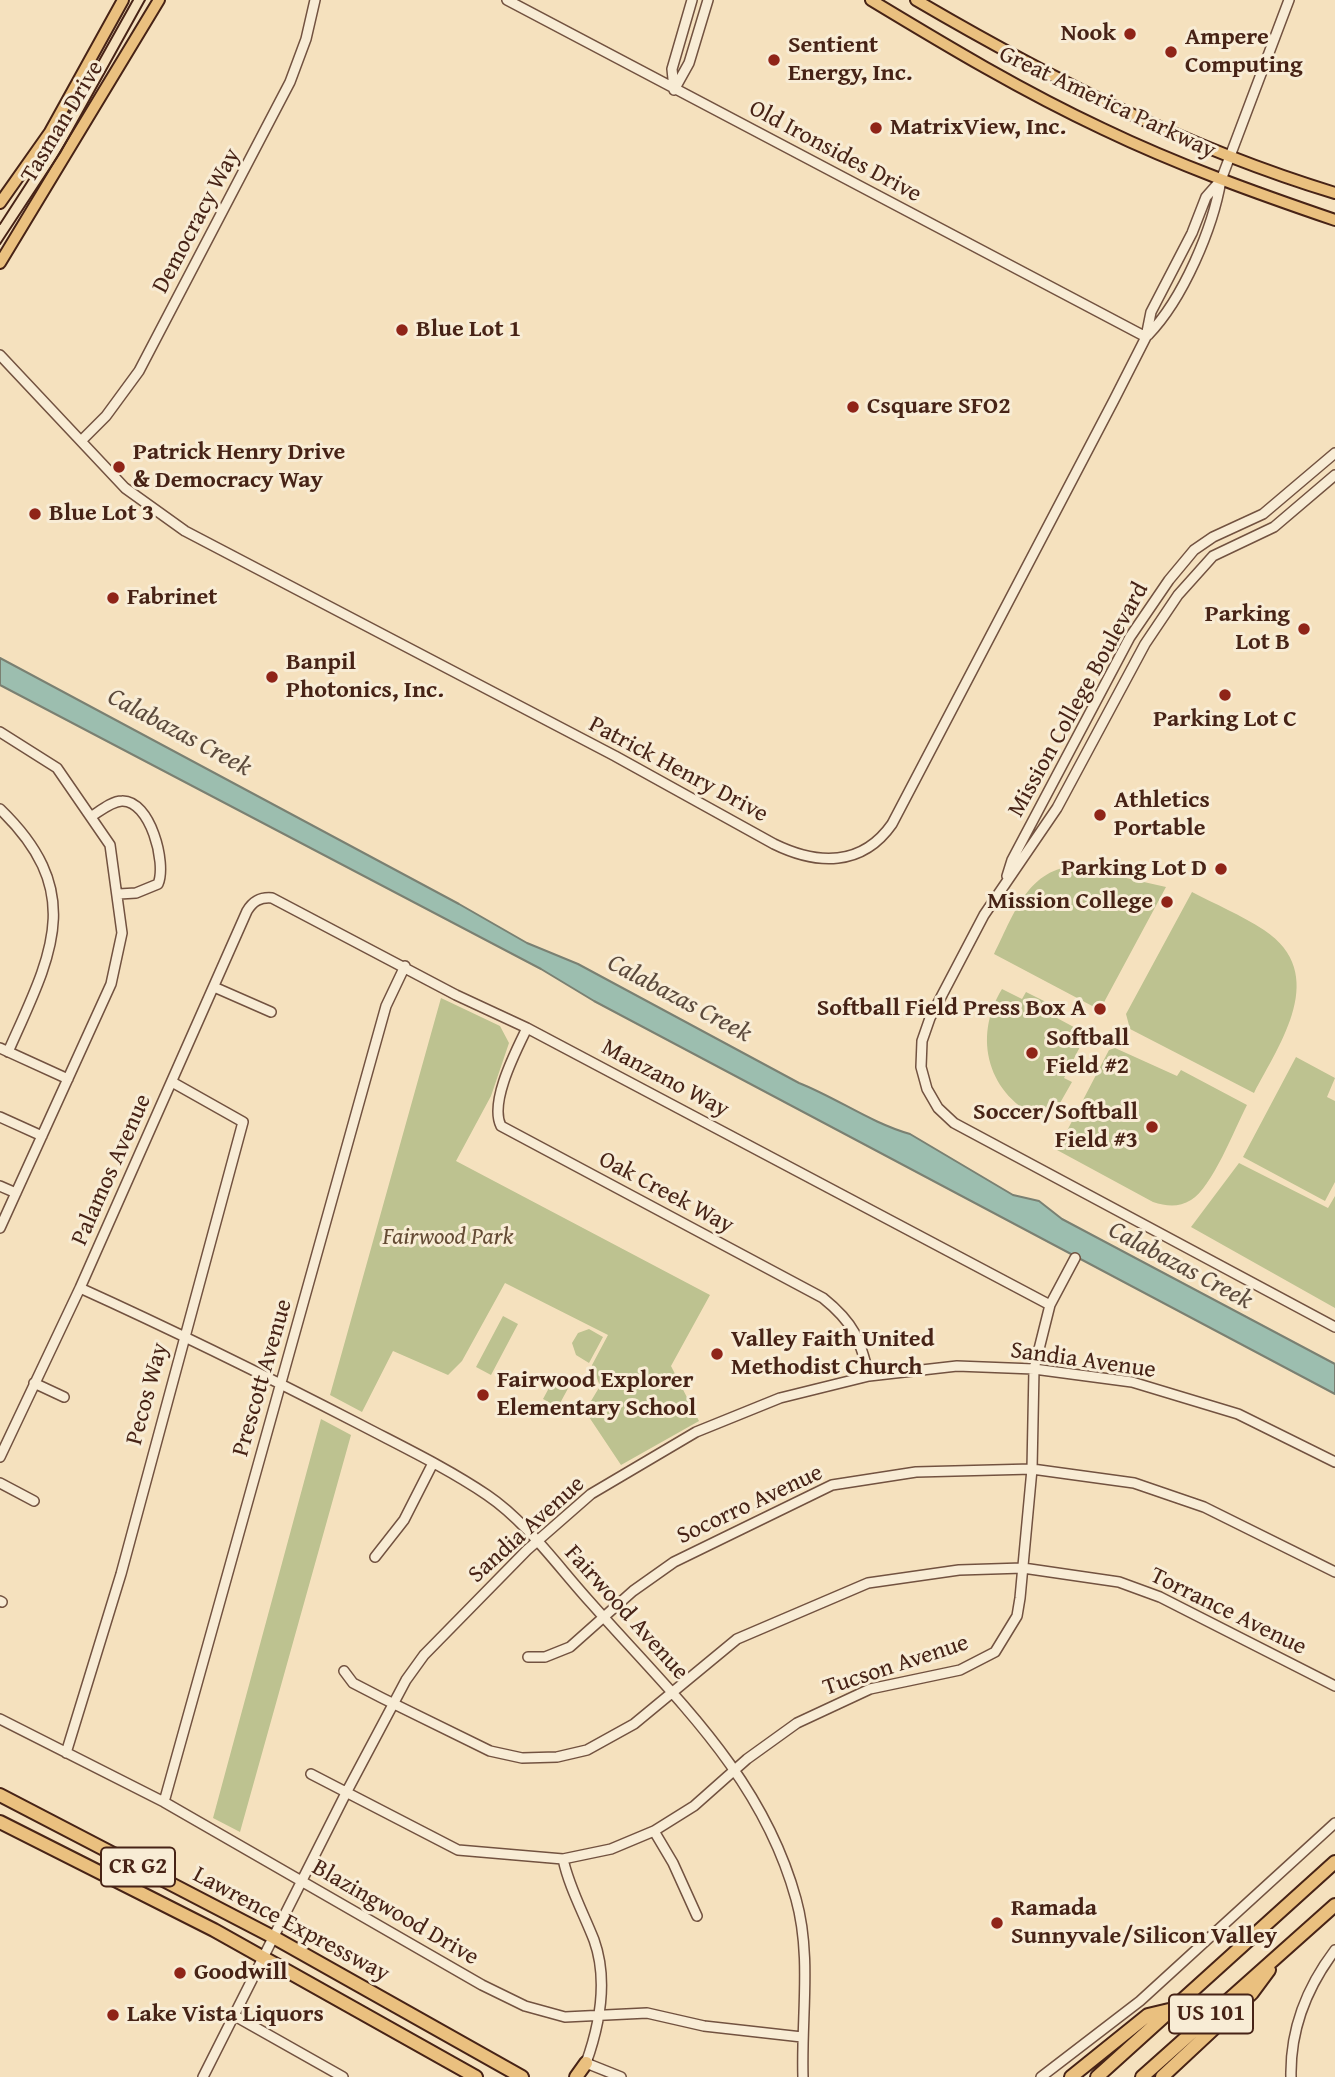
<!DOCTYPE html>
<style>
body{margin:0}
canvas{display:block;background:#f5e1be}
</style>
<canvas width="1335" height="2077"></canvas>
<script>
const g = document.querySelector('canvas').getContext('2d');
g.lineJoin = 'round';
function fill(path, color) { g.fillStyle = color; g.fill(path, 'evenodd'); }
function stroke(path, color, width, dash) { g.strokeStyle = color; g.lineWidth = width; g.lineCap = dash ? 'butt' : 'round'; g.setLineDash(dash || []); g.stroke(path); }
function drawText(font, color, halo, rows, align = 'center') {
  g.font = font + ' "Gentium Book Plus",serif'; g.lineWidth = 6; g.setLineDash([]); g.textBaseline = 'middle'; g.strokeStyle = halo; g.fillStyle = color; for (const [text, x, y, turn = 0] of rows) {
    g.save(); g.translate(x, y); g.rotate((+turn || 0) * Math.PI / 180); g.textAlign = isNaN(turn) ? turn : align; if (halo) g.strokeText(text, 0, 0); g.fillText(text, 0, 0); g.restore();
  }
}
fill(new Path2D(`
 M 1073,866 L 1166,887 L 1102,1006 L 1096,1008 L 994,954 C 1013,917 1026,871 1073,866 Z
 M 1192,892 C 1215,904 1241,915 1264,930 C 1330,974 1280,1043 1254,1093 L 1130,1029 L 1126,1014 Z
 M 1002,989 L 1022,999 L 1026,992 L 1048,1003 L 1044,1011 L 1083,1032 L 1085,1037 L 1064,1078 L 1072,1082 L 1060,1103 L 1052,1099 L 1042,1119 C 988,1096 972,1038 1002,989 Z
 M 441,998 L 500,1026 L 509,1043 L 491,1096 L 456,1161 L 710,1295 L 671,1366 L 699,1421 L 621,1465 L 585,1411 L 600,1386 L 592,1365 L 608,1335 L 505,1283 L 462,1361 L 448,1375 L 393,1351 L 362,1412 L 330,1395 Z
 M 1115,1048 L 1177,1076 L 1181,1070 L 1247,1105 C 1235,1128 1212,1188 1191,1200 C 1178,1208 1166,1206 1153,1202 L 1057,1150 L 1109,1050 Z
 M 1296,1057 L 1335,1078 L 1327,1097 L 1335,1101 L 1335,1182 L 1325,1201 L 1243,1157 Z
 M 1239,1163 L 1328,1208 L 1335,1196 L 1335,1308 L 1191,1227 Z
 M 503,1316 L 518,1324 L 491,1375 L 476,1367 Z
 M 589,1329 L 603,1337 L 589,1363 L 576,1355 L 572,1343 L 578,1333 Z
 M 557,1373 L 572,1381 L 558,1407 L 543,1399 Z
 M 321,1419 L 351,1435 L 240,1832 L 213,1818 Z`), '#bdc290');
const water = new Path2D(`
 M 0,658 L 459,904 L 527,943 L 578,964 L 799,1083 C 837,1098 871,1123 910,1134 L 1013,1195 L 1039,1201 L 1062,1219 L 1335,1364 L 1335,1394 L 594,1001 L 541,969 L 0,685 Z`);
fill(water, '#9cbeaf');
stroke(water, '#7a8072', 2);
const minor = new Path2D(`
 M 507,0 L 1146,337
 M 674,89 L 672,69 L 692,0
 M 674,90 L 689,63 L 708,0
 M 1148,335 C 1183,299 1213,228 1221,180 L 1289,0
 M 0,355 L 125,488 L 185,531 L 615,756 L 774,844 C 817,865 862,867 892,824 L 1114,400 L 1146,337 L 1151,312 L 1192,233 L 1206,197 L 1221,180
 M 81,441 L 106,416 L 139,371 L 290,82 L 306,39 L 315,0
 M 1335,475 L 1274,527 L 1213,556 L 1178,595 L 1145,644 L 1057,808 L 984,915 L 930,1018 L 922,1041 L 921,1067 L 927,1089 L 938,1108 L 954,1123 L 1335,1327
 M 0,732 L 57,768 L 110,845 L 122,933 L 111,984 L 0,1228
 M 0,809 C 88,894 50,957 8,1052
 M 92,816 C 100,811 112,801 122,801 C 150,800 167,863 158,884 L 136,893 L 119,894
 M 1007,876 L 1012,860 L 1130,637 L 1169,580 L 1194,550 L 1213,537 L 1263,514 L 1335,453
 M 214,987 L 271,1012
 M 527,1028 C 516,1051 489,1102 501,1126 L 823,1298 C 854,1323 860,1339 869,1376
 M 0,1048 L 68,1079
 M 0,1117 L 42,1136
 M 0,1186 L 16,1193
 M 80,1288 C 175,1331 268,1377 361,1425 C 403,1447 447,1468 487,1495 C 527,1522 559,1568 591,1603 C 673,1696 762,1775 796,1899 C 812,1956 801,2018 803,2077
 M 34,1383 L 64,1397
 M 0,1457 L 80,1288 L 247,911 C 253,901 260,897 272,898 L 456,995 L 527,1028 L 1050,1305
 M 0,1483 L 34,1501
 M 375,1557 L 404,1520 L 433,1463
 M 0,1601 L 2,1602
 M 528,1657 L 545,1657 L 570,1647 L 633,1591 L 674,1562 L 832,1485 L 916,1472 L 1032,1469 L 1134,1483 L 1204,1507 L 1335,1572
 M 344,1671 L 353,1683 L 382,1698 L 490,1751 L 522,1758 L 557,1757 L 587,1750 L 634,1724 L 737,1639 L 868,1583 L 959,1570 L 1023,1568 L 1119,1582 L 1160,1597 L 1335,1686
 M 0,1719 L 164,1802 L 482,1985 L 525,2006 L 565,2017 L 647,2013 L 704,2026 L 802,2037
 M 66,1753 L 121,1574 L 243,1122 L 172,1082
 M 311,1774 L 458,1850 L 563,1859 L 611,1849 L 654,1831 L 694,1806 L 747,1759 L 797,1723 L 870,1689 L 960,1670 L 995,1652 L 1017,1616 L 1020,1598 L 1032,1469 L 1034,1369 L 1050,1305 L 1075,1258
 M 164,1802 L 386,1006 L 405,966
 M 654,1831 L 673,1863 L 697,1916
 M 563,1859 C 569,1887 583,1912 594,1940 C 608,1979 600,2024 586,2063 L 621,2077
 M 235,2016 L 343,2077
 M 203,2077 L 346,1793 L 406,1680 L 424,1655 L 527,1550 L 591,1494 L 696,1432 L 780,1398 L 869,1376 L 957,1366 L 1034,1369 L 1132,1382 L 1238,1414 L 1335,1462
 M 1041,2077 L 1140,2001 L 1335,1823
 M 1291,2077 C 1290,2030 1307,1987 1335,1950`);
const major = new Path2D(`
 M 871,0 C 947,46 1022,91 1103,129 C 1178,165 1256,193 1335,220
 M 916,0 C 1049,78 1187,148 1335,193
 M 0,203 L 50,132 L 123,0
 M 0,263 L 159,0`);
const highway = new Path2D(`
 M 0,1795 L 275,1938 L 522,2077
 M 0,1822 L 214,1930 L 476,2077
 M 576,2077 L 586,2063
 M 1071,2077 L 1148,2015 L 1169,2010
 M 1097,2077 L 1335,1862
 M 1142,2077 L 1335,1905
 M 1162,2077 L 1252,1993 L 1269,1970`);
stroke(minor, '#725240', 12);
stroke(major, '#472316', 14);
stroke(highway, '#472316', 16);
stroke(minor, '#f8ecd5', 9);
stroke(major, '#eac07f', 10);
stroke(highway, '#eac07f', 12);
stroke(new Path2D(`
 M 0,224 L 55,139 L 133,0
 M 0,244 L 60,153 L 145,0`), '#472316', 2);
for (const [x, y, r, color] of [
 [1130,34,7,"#8f2418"],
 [1171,52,7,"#8f2418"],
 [774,60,7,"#8f2418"],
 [876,128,7,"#8f2418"],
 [402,330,7,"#8f2418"],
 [853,407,7,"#8f2418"],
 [119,467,7,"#8f2418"],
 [35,514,7,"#8f2418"],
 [113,598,7,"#8f2418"],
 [1304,629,7,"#8f2418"],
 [272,677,7,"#8f2418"],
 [1225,695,7,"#8f2418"],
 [1100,815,7,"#8f2418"],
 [1221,869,7,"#8f2418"],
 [1167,902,7,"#8f2418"],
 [1100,1009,7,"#8f2418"],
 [1032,1053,7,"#8f2418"],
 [1152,1127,7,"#8f2418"],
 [717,1354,7,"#8f2418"],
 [483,1395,7,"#8f2418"],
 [997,1923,7,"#8f2418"],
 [180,1973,7,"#8f2418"],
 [113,2015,7,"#8f2418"]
]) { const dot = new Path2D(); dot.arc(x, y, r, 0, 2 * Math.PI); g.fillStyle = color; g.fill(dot); stroke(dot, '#f8ecd5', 2.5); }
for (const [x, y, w] of [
 [138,1867,74],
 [1211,2014,84]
]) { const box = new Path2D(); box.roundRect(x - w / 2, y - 19.5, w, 39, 5); g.fillStyle = '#f8ecd5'; g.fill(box); stroke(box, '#472316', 2); }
drawText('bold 23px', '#472316', null, [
 ["CR G2",138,1867],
 ["US 101",1211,2014]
]);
drawText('bold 24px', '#472316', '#f8ecd5', [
 ["Nook",1116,34,"right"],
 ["Ampere",1185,38],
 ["Computing",1185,66],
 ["Sentient",788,46],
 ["Energy, Inc.",788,74],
 ["MatrixView, Inc.",890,128],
 ["Blue Lot 1",416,330],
 ["Csquare SFO2",867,407],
 ["Patrick Henry Drive",133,453],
 ["& Democracy Way",133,481],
 ["Blue Lot 3",49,514],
 ["Fabrinet",127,598],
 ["Parking",1290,615,"right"],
 ["Lot B",1290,643,"right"],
 ["Banpil",286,663],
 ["Photonics, Inc.",286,691],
 ["Parking Lot C",1225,720,"center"],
 ["Athletics",1114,801],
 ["Portable",1114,829],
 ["Parking Lot D",1207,869,"right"],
 ["Mission College",1153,902,"right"],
 ["Softball Field Press Box A",1086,1009,"right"],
 ["Softball",1046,1039],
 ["Field #2",1046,1067],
 ["Soccer/Softball",1138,1113,"right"],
 ["Field #3",1138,1141,"right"],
 ["Valley Faith United",731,1340],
 ["Methodist Church",731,1368],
 ["Fairwood Explorer",497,1381],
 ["Elementary School",497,1409],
 ["Ramada",1011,1909],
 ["Sunnyvale/Silicon Valley",1011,1937],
 ["Goodwill",194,1973],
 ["Lake Vista Liquors",127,2015]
], 'left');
drawText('24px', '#472316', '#f8ecd5', [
 ["Great America Parkway",1107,103,25],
 ["Tasman Drive",63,122,-59],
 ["Old Ironsides Drive",835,152,28],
 ["Democracy Way",197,221,-62],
 ["Mission College Boulevard",1079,700,-61],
 ["Patrick Henry Drive",678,770,28],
 ["Manzano Way",665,1079,28],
 ["Palamos Avenue",112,1170,-66],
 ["Oak Creek Way",666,1193,28],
 ["Sandia Avenue",1083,1361,8],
 ["Prescott Avenue",263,1378,-74],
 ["Pecos Way",148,1394,-75],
 ["Socorro Avenue",750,1505,-25],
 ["Sandia Avenue",527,1530,-42],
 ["Torrance Avenue",1228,1612,26],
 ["Fairwood Avenue",626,1613,48],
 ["Tucson Avenue",896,1666,-18],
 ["Blazingwood Drive",395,1913,30],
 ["Lawrence Expressway",291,1925,28]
]);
drawText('italic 24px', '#644b34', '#f8ecd5', [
 ["Fairwood Park",448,1238]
]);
drawText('italic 26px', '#5c4a3c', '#f8ecd5', [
 ["Calabazas Creek",179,733,28],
 ["Calabazas Creek",679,999,28],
 ["Calabazas Creek",1180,1266,28]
]);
</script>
